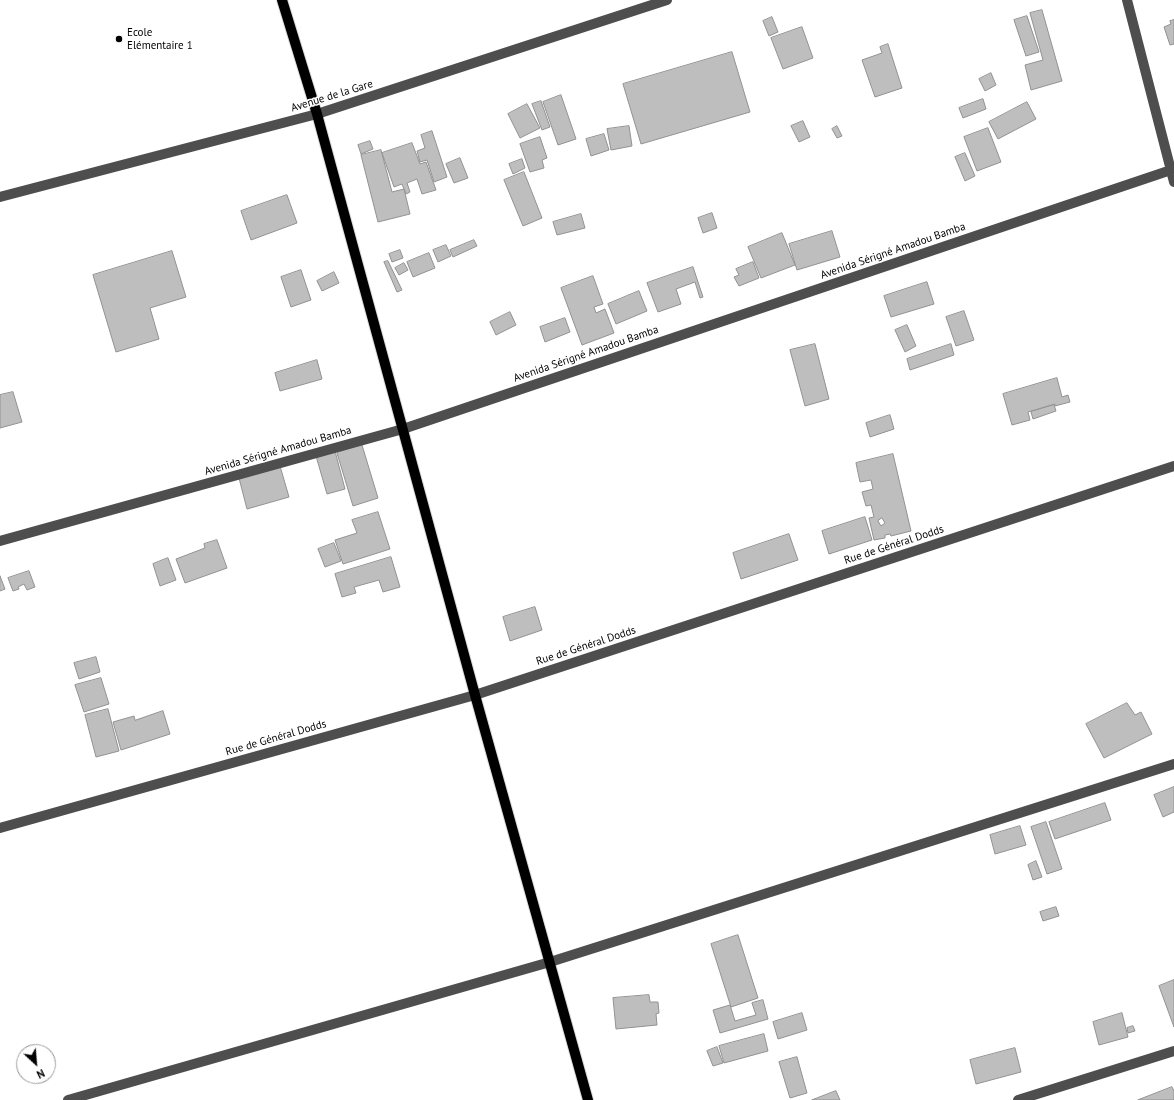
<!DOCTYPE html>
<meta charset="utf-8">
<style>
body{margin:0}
#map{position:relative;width:1174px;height:1100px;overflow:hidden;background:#fff;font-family:"PT Sans",sans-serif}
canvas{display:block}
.north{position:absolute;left:16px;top:1044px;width:40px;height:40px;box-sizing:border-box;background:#fff;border:1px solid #999;border-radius:50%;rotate:154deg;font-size:11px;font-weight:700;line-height:16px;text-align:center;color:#000}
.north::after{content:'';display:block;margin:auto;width:14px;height:18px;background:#000;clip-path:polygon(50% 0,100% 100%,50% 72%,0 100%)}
</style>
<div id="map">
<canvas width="1174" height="1100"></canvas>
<div class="north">N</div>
</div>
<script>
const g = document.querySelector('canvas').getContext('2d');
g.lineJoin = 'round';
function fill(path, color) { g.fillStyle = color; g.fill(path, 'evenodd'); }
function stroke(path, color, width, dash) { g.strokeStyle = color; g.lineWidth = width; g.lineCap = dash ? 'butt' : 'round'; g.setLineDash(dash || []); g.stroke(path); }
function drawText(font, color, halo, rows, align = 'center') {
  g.font = font + ' "PT Sans",sans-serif'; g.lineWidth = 3; g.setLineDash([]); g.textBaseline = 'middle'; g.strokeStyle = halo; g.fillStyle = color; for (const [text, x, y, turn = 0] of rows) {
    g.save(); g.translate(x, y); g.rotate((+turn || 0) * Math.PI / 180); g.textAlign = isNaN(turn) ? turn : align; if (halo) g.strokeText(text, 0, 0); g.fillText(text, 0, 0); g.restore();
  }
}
const building = new Path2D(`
 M 1042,10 L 1062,81 L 1031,90 L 1025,65 L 1043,60 L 1030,13 Z
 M 1027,16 L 1039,52 L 1026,56 L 1014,20 Z
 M 772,17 L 778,32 L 769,36 L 763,21 Z
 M 1174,20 L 1174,44 L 1170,45 L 1164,27 L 1171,24 L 1170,21 Z
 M 802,27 L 813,58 L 783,69 L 771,38 Z
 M 888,44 L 902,88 L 875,97 L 862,60 L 882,53 L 880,47 Z
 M 732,52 L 750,112 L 641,144 L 623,84 Z
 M 991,73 L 996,85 L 985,91 L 979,79 Z
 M 561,95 L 576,139 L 558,145 L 543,102 Z
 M 983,99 L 986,109 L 963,118 L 959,108 Z
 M 541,101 L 550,127 L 542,130 L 532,104 Z
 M 1027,102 L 1036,119 L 998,139 L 989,122 Z
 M 527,104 L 540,128 L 520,138 L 508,114 Z
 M 803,121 L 810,137 L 799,142 L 791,126 Z
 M 629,126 L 632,146 L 611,150 L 607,129 Z
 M 837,126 L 842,136 L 837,138 L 832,129 Z
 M 988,128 L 1001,162 L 977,171 L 964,137 Z
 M 432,131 L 447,177 L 434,182 L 427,160 L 420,162 L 417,151 L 425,148 L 421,135 Z
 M 604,134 L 609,150 L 591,156 L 586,139 Z
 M 540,137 L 547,158 L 542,160 L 544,168 L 530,172 L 520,144 Z
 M 370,141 L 373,149 L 361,154 L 358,145 Z
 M 412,143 L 420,164 L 426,162 L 436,190 L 422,194 L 417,179 L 407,183 L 410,192 L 406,194 L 402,184 L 394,187 L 382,153 Z
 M 381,150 L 392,192 L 404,189 L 410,214 L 378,222 L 361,155 Z
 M 965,153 L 975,176 L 965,181 L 955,157 Z
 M 460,158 L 468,178 L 454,183 L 446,164 Z
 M 522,159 L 525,168 L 513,174 L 509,164 Z
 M 524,172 L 542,218 L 523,226 L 504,180 Z
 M 287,195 L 297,223 L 251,240 L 241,211 Z
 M 712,213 L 717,228 L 703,233 L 698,218 Z
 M 581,214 L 585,228 L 557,235 L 553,222 Z
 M 832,231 L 840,257 L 797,270 L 789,244 Z
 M 782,233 L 795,265 L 761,278 L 748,247 Z
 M 474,240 L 477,246 L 453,257 L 450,250 Z
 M 446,245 L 451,256 L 438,262 L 433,250 Z
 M 400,250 L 403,258 L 392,262 L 389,254 Z
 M 172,251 L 186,297 L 150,308 L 159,339 L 116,352 L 93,275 Z
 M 429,253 L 435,268 L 413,277 L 407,262 Z
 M 388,261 L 402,290 L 397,292 L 384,262 Z
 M 753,262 L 759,278 L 739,286 L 734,277 L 739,275 L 736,269 Z
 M 404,263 L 408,270 L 399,275 L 395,268 Z
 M 693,267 L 703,297 L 700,298 L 695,282 L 676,289 L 681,304 L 658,312 L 647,283 Z
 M 301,270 L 311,300 L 291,307 L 281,277 Z
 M 334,272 L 339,283 L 322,291 L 317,281 Z
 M 593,276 L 603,304 L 594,307 L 596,313 L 605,309 L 614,333 L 582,345 L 561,288 Z
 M 927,282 L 934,304 L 891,317 L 884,296 Z
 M 639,291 L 647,311 L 616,324 L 608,304 Z
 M 964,311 L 974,340 L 956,346 L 946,317 Z
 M 510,312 L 516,325 L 496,335 L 490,322 Z
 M 565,318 L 570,332 L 545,342 L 540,327 Z
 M 907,325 L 916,346 L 905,352 L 895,330 Z
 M 815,344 L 829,399 L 805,406 L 790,350 Z
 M 951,344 L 954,355 L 910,370 L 907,359 Z
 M 317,360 L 322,379 L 280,391 L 275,373 Z
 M 1057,378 L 1062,397 L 1068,395 L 1070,402 L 1055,406 L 1055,404 L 1028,412 L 1030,420 L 1012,425 L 1003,394 Z
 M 13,392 L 22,422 L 0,428 L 0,395 Z
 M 1054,405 L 1056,411 L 1033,419 L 1031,412 Z
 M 890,415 L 894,429 L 870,437 L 866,423 Z
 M 362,445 L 378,498 L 353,506 L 337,453 Z
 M 335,451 L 345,489 L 327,494 L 316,456 Z
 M 893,454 L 911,531 L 891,536 L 890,534 L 885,535 L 885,538 L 874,540 L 869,518 L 874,517 L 871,505 L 866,506 L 862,492 L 873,489 L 871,480 L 860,482 L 856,463 ZM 882,518 L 885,523 L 881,526 L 878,521 Z
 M 280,466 L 289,497 L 247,509 L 239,478 Z
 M 378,512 L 390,549 L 343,564 L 335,540 L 357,533 L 352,520 Z
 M 865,517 L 872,540 L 829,554 L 822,531 Z
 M 789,534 L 798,560 L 741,579 L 733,553 Z
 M 217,540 L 227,568 L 185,583 L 176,559 L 205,548 L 204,544 Z
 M 334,543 L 341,561 L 325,567 L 318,549 Z
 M 391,557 L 400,587 L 383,592 L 379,580 L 354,587 L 356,593 L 342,597 L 335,574 Z
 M 168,558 L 176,580 L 160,586 L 153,564 Z
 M 29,571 L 35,587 L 27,590 L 24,584 L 18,587 L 19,589 L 13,591 L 8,578 Z
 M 0,576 L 5,589 L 0,591 Z
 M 535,607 L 542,630 L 510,641 L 503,617 Z
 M 96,657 L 100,672 L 79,679 L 74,663 Z
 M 101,678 L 109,704 L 84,712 L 75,685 Z
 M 1127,703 L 1135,715 L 1141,712 L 1152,734 L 1104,758 L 1086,724 Z
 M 108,709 L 119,751 L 96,757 L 85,715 Z
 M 163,711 L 170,734 L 121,750 L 113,722 L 134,716 L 135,720 Z
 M 1174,787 L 1174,812 L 1163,817 L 1154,795 Z
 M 1105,803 L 1111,820 L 1055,839 L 1049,822 Z
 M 1046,822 L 1062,869 L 1047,874 L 1031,827 Z
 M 1020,826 L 1026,845 L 995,854 L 990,835 Z
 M 1036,861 L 1042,877 L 1033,880 L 1028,865 Z
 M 1056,907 L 1059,916 L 1043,921 L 1040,912 Z
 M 738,935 L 758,998 L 731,1007 L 711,944 Z
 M 1174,980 L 1174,1027 L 1159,986 Z
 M 649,995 L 650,1002 L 658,1002 L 659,1013 L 656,1014 L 657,1025 L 616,1029 L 613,998 Z
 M 763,1000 L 768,1019 L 720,1033 L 713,1010 L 730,1005 L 735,1021 L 756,1015 L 752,1003 Z
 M 802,1013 L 807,1030 L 778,1039 L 773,1022 Z
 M 1122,1013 L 1128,1037 L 1099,1045 L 1093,1022 Z
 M 1133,1026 L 1135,1031 L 1128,1033 L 1127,1028 Z
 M 764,1034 L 768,1051 L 724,1063 L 719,1046 Z
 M 717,1047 L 723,1063 L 713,1066 L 707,1051 Z
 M 1015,1048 L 1021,1072 L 976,1084 L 970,1060 Z
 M 797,1057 L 807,1093 L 790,1098 L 779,1062 Z
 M 1172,1087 L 1174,1091 L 1174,1100 L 1138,1100 Z
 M 836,1091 L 840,1100 L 812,1100 Z`);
fill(building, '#bebebe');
stroke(building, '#929292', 1);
const major = new Path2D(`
 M 282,0 L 317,114 L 475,695 L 588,1100`);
stroke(major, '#dbdbdb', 12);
stroke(new Path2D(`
 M 1127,0 L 1174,182
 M 0,197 L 317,114 L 667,0
 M 0,541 L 403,429 L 1174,169
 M 0,828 L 475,695 L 1174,466
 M 68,1100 L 550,962 L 1174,764
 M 1018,1100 L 1174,1051`), '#4e4e4e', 10);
stroke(major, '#000', 10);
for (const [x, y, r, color] of [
 [119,39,4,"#000"]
]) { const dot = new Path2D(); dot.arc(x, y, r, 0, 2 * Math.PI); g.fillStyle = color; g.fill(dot); stroke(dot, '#fff', 1.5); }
drawText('11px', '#000', '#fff', [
 ["Ecole",127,33],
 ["Elémentaire 1",127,46]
], 'left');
drawText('11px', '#000', '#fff', [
 ["Avenue de la Gare",332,96,-17],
 ["Avenida Sérigné Amadou Bamba",893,251,-19],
 ["Avenida Sérigné Amadou Bamba",586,354,-19],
 ["Avenida Sérigné Amadou Bamba",278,451,-16],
 ["Rue de Général Dodds",894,545,-18],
 ["Rue de Général Dodds",586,646,-18],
 ["Rue de Général Dodds",276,738,-16]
]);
</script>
